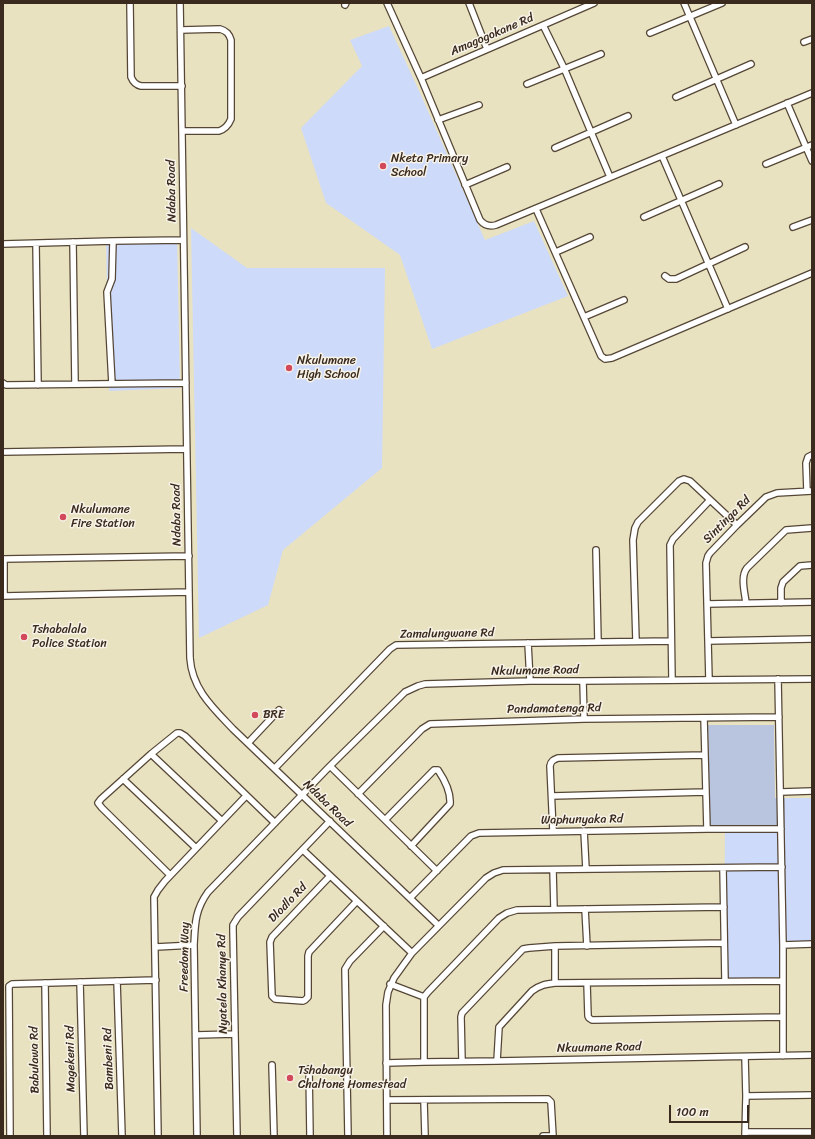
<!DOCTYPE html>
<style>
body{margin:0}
#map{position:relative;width:815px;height:1139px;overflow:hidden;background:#e8e2c0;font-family:Sriracha,sans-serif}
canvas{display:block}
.frame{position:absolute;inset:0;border:4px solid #3b2a1e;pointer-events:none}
.scale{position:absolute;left:669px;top:1105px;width:80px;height:18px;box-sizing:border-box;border:2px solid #3b2a1e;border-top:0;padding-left:5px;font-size:12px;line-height:14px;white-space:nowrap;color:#3b2a1e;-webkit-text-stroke:3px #f7f3e8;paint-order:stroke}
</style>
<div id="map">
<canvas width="815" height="1139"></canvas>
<div class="frame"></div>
<div class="scale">100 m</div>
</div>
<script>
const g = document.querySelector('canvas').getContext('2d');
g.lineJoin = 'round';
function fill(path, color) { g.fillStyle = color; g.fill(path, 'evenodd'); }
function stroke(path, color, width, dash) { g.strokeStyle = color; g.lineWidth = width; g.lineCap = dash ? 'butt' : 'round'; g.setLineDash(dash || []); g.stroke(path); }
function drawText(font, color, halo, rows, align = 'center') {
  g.font = font + ' Sriracha,sans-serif'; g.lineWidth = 3; g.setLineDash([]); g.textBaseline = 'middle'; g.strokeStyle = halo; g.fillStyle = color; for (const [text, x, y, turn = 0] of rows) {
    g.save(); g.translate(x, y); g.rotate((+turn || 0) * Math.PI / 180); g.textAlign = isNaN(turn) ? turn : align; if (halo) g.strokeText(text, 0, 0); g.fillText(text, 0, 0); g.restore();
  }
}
fill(new Path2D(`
 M 389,26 L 420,93 L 485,240 L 534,221 L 568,296 L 432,349 L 400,255 L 326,203 L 301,128 L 362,66 L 350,40 Z
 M 191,228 L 247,268 L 385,268 L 382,468 L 283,550 L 268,605 L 199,638 Z
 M 177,237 L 180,388 L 109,391 L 106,240 Z
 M 785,798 L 812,798 L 812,941 L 780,942 L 780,977 L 724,979 L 725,826 L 785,827 Z`), '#cedafa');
fill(new Path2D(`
 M 708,725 L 774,725 L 775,798 L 785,798 L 785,827 L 710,826 Z`), '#b9c4de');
const minor = new Path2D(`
 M 130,3 L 131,77 C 133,82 136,85 141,86 L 182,86
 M 180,3 L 190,658 C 192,689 213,708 233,729 L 438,925
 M 387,3 L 421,78 L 480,220 C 484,225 489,227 496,225 L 812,93
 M 469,3 L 487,49
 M 684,3 L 736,125
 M 345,5 L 346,3
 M 543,25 L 564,68 L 610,177
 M 181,30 L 220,29 C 227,31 229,34 231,40 L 231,119 C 229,124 225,129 219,131 L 182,131
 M 650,33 L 722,3
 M 804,42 L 812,39
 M 421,78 L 594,3
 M 527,84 L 601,54
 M 676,97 L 751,64
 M 787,103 L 812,161
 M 438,120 L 479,105
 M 555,148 L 628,116
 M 662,156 L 728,309
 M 766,164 L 812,145
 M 465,185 L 507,167
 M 536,209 L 601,356 L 605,359 L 612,358 L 812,273
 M 644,217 L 719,184
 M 793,227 L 812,220
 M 73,242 L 75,384
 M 3,244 L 113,241 L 183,240
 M 36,244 L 38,385
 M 556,252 L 590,237
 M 665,276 L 669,279 L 676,279 L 745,247
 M 584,317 L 624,300
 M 3,383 L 6,385 L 186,383
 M 112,384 L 107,292 L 112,279 L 113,241
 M 3,452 L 186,449
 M 807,491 L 806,463 L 808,457 L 812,455
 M 596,550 L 598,642
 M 189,556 L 4,559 L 4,596 L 189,592
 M 746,603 C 745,593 740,577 747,568 L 786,530 L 812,528
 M 781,603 L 781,588 L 783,582 L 800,566 L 812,565
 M 707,604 L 812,602
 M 636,641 L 633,540 L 635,528 L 638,522 L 679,481 L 684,479 L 690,481 L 737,525
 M 708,641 L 812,639
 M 528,643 L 530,681
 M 778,679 L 783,945 L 783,1056
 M 672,680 L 670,545 L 673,539 L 710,500
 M 709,680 L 706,563 L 708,556 L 710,553 L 737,525 L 766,497 L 777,493 L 812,491
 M 583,681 L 584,719
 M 704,718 L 707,829
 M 248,743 L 279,710
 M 151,754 L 222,821
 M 330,766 L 437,871
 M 275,768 L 390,649 L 396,645 L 671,641
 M 123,779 L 196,848
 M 781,792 L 812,791
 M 358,794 L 422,729 L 430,724 L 584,719 L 779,717
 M 552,796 L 706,792
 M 385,820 L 434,770 L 438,770 C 444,779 451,793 450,804 L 411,846
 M 553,831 L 550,766 C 551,761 553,760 558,758 L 705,755
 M 584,831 L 586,869
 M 303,850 L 412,953
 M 723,868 L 725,981
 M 553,870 L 554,909
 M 170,875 L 102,808 L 98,803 L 101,799 L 151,754 L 177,733 L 180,733 L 185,736 L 275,823
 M 330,876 L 272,937 L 270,942 L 272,996 L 275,999 L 303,1001 L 305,1000 L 308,997 L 308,956 L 309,952 L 357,901
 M 410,898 L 471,836 L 479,833 L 707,829 L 781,829
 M 585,909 L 587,946
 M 783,945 L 812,944
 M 156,947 L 194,945
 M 117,981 L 122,1136
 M 80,982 L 84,1136
 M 45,983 L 47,1136
 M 555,983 L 555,946
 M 587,983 L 588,1016 L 589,1018 L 592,1020 L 783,1017
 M 390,984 L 424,997
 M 196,1035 L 235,1034
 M 462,1061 L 461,1017 L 462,1013 L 523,949 L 529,948 L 555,946 L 724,943
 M 497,1061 L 499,1027 L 532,991 C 540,985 546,984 555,983 L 783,981
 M 424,1062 L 424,997 L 428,992 L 499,918 L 507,913 L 517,910 L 724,907
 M 386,1063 L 424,1062 L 497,1061 L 812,1055
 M 272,1065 L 274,1136
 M 309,1069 L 310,1136
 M 746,1096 L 812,1095
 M 387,1100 L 548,1099 L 551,1102 L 553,1136
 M 424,1101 L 425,1136
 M 745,1132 L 812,1132
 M 10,1136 L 9,986 L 12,984 L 156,980
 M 158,1136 L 154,897 L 158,890 L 165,881 L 246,796
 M 197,1136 L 194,945 C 195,924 195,910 208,892 L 330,766 L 405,692 L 418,686 L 425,684 L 530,681 L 583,681 L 812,679
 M 237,1136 L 233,931 L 233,925 L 238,917 L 330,821
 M 348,1136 L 345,969 L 350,961 L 384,926
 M 387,1136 L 386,1005 L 388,992 L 394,978 L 412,953 L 486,878 L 494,873 L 503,870 L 782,867
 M 543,1136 L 553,1136
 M 745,1136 L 746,1096 L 745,1057`);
stroke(minor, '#554636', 8);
stroke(minor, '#fff', 5.5);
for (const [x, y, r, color] of [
 [383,166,4,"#d1495b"],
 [289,368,4,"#d1495b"],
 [63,517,4,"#d1495b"],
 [24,637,4,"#d1495b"],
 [255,715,4,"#d1495b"],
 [290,1078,4,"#d1495b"]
]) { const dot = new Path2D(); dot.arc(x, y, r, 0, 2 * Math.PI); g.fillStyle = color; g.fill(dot); stroke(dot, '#f7f3e8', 1.5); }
drawText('12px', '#3b2a1e', '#f7f3e8', [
 ["Amagogokane Rd",492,35,-23],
 ["Ndaba Road",172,191,-91],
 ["Ndaba Road",177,515,-91],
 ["Sintinga Rd",727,520,-45],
 ["Zamalungwane Rd",447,634,-1],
 ["Nkulumane Road",535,671,-1],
 ["Pandamatenga Rd",554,709,-1],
 ["Ndaba Road",327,804,44],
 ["Waphunyaka Rd",582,820,-1],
 ["Dlodlo Rd",288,903,-46],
 ["Freedom Way",185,957,-89],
 ["Nyatela Khanye Rd",223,984,-91],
 ["Nkuumane Road",599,1048,-1],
 ["Magekeni Rd",71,1059,-91],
 ["Bambeni Rd",109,1059,-92],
 ["Babulawa Rd",35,1060,-91]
]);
drawText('12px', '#3b2a1e', '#f7f3e8', [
 ["Nketa Primary",391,159],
 ["School",391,173],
 ["Nkulumane",297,361],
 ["High School",297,375],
 ["Nkulumane",71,510],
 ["Fire Station",71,524],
 ["Tshabalala",32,630],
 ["Police Station",32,644],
 ["BRE",263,715],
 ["Tshabangu",298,1071],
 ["Chaltone Homestead",298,1085]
], 'left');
</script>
